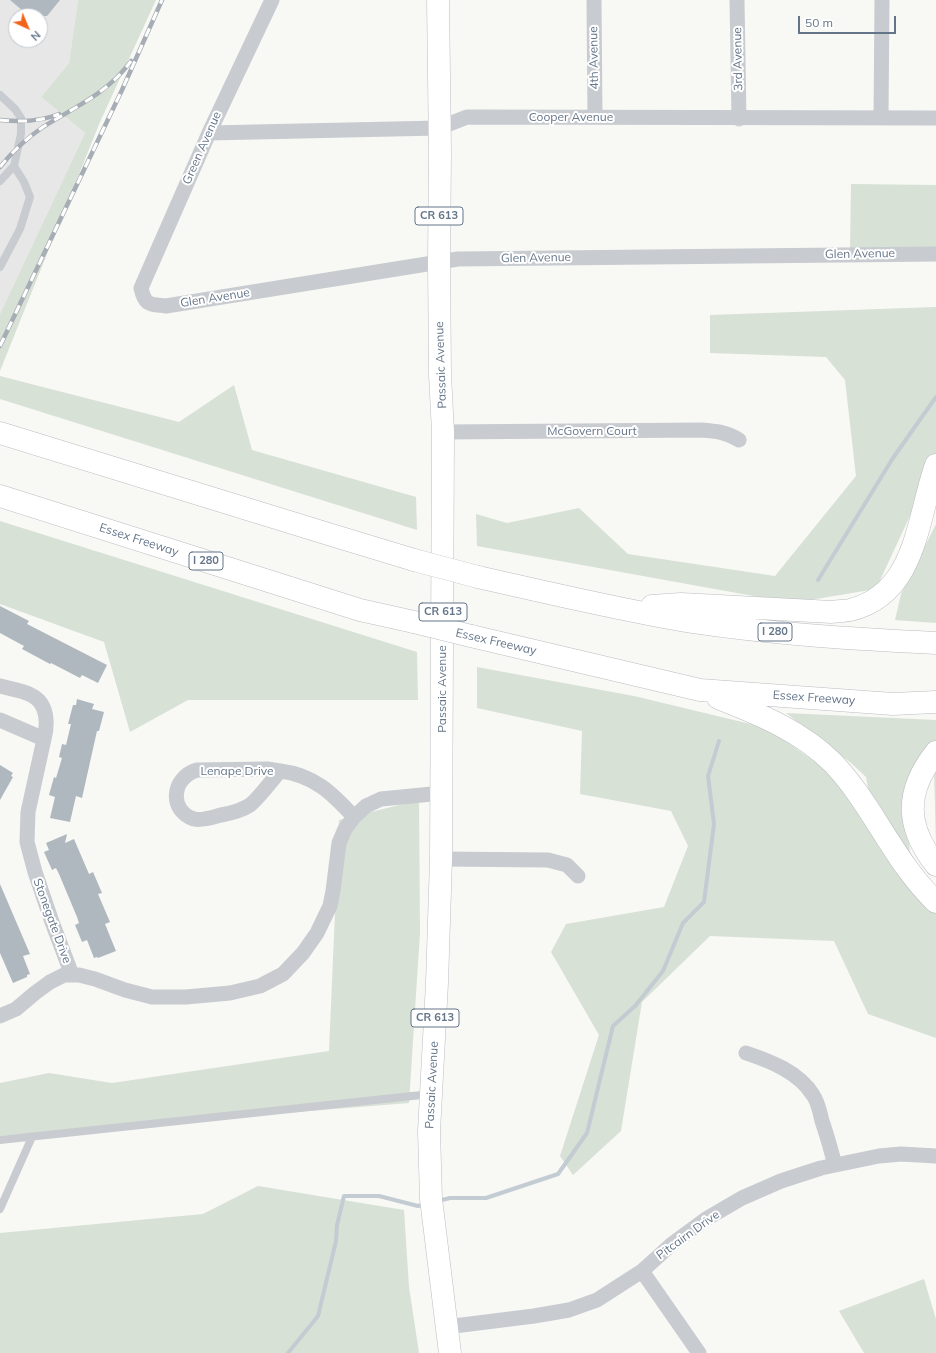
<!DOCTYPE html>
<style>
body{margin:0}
#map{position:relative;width:936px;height:1353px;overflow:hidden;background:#f8f8f5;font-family:Mulish,sans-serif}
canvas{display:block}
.north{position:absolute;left:8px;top:8px;width:40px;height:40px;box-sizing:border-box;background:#fff;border:1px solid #c1c8d0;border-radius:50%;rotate:136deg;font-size:11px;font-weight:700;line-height:16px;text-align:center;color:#647589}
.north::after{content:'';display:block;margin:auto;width:14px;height:18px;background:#f3621a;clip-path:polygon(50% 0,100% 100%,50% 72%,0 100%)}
.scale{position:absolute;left:798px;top:16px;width:98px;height:18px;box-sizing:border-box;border:2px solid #647589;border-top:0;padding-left:5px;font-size:12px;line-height:14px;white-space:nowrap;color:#647589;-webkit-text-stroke:3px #fff;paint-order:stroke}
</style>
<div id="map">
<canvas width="936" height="1353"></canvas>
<div class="north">N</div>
<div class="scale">50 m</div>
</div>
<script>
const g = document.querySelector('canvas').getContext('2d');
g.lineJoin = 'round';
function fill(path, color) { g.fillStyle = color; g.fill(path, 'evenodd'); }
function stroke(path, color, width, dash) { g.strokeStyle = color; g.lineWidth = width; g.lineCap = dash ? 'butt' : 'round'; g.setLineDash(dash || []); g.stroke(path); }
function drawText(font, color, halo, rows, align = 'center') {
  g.font = font + ' Mulish,sans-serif'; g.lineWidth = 4; g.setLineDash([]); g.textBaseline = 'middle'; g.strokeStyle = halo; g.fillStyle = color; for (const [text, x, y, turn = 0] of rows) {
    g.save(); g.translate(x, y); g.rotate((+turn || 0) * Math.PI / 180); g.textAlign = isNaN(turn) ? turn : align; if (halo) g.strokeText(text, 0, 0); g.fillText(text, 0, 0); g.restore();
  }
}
fill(new Path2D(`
 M 0,0 L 78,0 L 69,63 L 41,97 L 85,133 L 0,314 ZM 16,16 L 40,16 L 40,40 L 16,40 Z`), '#e6e7e6');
fill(new Path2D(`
 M 78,0 L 156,0 L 100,122 L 0,371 L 0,314 L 85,133 L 41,97 L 69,63 Z
 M 851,184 L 936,185 L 936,251 L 850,251 Z
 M 936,307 L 936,460 L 876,589 L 792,603 L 477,546 L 476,514 L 507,523 L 579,508 L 628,554 L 775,576 L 856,476 L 845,380 L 826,357 L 710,353 L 710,315 Z
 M 0,376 L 179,422 L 234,385 L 252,450 L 416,497 L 417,530 L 0,399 Z
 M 0,521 L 417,652 L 418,700 L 188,700 L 130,732 L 104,642 L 0,604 Z
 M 936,524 L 936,623 L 895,620 L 901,594 Z
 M 477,667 L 634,696 L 767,728 L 836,777 L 936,911 L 936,1038 L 868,1014 L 834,941 L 710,936 L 642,1002 L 621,1131 L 573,1175 L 560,1156 L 599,1035 L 551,952 L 566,924 L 664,907 L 688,846 L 671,811 L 580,794 L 582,731 L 477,708 Z
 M 786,713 L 936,720 L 936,744 L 906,819 L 911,860 L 869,794 L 866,777 L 851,763 Z
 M 936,769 L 936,846 L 934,771 Z
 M 419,800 L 420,933 L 409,1103 L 0,1136 L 0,1083 L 49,1073 L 112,1083 L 329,1051 L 339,820 Z
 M 258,1186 L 404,1210 L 409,1287 L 419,1353 L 0,1353 L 0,1233 L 203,1214 Z
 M 924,1279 L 936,1319 L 936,1353 L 864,1353 L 839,1311 Z`), '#d8e1d6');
stroke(new Path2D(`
 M 818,580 L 893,458 L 936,397
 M 438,1201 L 450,1198 L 486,1198 L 558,1174 L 587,1133 L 613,1026 L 635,1006 L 663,971 L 683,923 L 704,902 L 714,824 L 708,776 L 719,741
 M 288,1353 L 318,1316 L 336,1241 L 337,1225 L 344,1196 L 379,1196 L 418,1206 L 425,1204`), '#c2ccd2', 4);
fill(new Path2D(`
 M 10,0 L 60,0 L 47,16 L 29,16 Z
 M 0,606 L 29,621 L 27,624 L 107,665 L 98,683 L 82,675 L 80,678 L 51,663 L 50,664 L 22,649 L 24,646 L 0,633 Z
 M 77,699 L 94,704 L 92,709 L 104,712 L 99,731 L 97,731 L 82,798 L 76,796 L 70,822 L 50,818 L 55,797 L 49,795 L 54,777 L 56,778 L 62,758 L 59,757 L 62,744 L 66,745 L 71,724 L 68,724 L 73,705 L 76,705 Z
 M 0,765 L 13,773 L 11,776 L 13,777 L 0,800 Z
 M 67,834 L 65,843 L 74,839 L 89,874 L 93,872 L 102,893 L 98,894 L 110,922 L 105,924 L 116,951 L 98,958 L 97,957 L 94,958 L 87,940 L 82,942 L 75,925 L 79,923 L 77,917 L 59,874 L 56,868 L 52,870 L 44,852 L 49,850 L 46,843 Z
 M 0,884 L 30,954 L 23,956 L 30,974 L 27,975 L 27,977 L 13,983 L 0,953 Z`), '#b0b8bf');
const primary = new Path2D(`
 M 438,0 L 440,152 L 439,262 L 440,375 L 443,432 L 441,859 L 437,983 L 429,1131 L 431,1199 L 450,1353`);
const motorway = new Path2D(`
 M 0,433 L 325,533 L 414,560
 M 0,496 L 360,610 L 414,622
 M 478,577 C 549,593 620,610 692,622 C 772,634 854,639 936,643
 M 652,606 L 681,604 L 832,612 C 838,611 845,611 850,610 C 917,594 917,518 936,465
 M 471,636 L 700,690 L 893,704 L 936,702
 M 718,698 C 759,714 801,731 833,763 C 873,805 894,862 936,902
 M 936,752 C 905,791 905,826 936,865`);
stroke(primary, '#bbbec3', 23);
stroke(motorway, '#babdc1', 23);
stroke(new Path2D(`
 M 0,95 L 15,109 L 21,118 L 21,134 L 14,166 L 0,181
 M 0,267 L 20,229 L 30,197 L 24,182 L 14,166
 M 0,1140 L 431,1094
 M 0,1209 L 32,1137`), '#c8cbcf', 8);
stroke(new Path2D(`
 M 272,0 L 209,133 L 141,288 C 145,306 150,304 166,306 L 458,259 L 936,254
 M 594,0 L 595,117
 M 737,0 L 739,119
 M 881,118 L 882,0
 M 209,133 L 439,128 L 467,117 L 936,118
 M 443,432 L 701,430 C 715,431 727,432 739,440
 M 0,686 C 10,689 22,690 31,695 C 48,703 48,724 44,739 L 0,720
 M 44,739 L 28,812 L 27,842 L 35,872 L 52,922 L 72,975
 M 267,769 L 280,771 C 272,780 259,798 250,805 C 241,811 232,813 221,815 C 213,817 203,821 194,819 C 169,811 171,778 197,770 Z
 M 280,771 C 314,775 332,793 354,817
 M 441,859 L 548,860 L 567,865 L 578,876
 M 0,1016 L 16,1009 L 35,993 L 50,982 L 64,975 L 79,975 L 95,979 L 125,990 L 152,997 L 186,997 L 230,993 L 260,986 L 283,974 L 303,953 L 317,933 L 330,906 L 333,891 L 339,843 L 345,829 L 354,817 L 366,806 L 381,799 L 442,793
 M 746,1053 C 770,1061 799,1072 813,1095 C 818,1102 820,1112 822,1121 C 827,1135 831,1150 835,1165
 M 642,1271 L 699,1353
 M 446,1327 L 534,1316 L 569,1310 L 597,1300 L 642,1271 L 672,1244 L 706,1219 L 742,1198 L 781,1181 L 821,1168 L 879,1156 L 901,1154 L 936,1156`), '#c8cbcf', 15);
stroke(primary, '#fff', 22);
stroke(motorway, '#fff', 22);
const rail = new Path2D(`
 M 0,120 C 20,122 40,122 59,114
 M 0,167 C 12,152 27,138 43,127 C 75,107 108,93 131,61
 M 0,346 L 122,90 L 162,0`);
stroke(rail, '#a7adb4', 4.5);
stroke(rail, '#fff', 3, [9]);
const motorwayBridge = new Path2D(`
 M 414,560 L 478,577
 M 414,622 L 471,636`);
stroke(motorwayBridge, '#babdc1', 23, []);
stroke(motorwayBridge, '#fff', 22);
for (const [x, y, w] of [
 [439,216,48],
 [206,561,34],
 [443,612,48],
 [775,632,34],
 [435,1018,48]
]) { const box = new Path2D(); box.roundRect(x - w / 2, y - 9, w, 18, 3); g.fillStyle = '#fff'; g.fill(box); stroke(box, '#647589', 1); }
drawText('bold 11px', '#647589', null, [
 ["CR 613",439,216],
 ["I 280",206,561],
 ["CR 613",443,612],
 ["I 280",775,632],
 ["CR 613",435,1018]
]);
drawText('12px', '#647589', '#fff', [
 ["4th Avenue",594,58,-91],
 ["3rd Avenue",738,59,-91],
 ["Cooper Avenue",571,117],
 ["Green Avenue",202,148,-66],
 ["Glen Avenue",860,254,-1],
 ["Glen Avenue",536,258,-1],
 ["Glen Avenue",215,298,-9],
 ["Passaic Avenue",441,365,-92],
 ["McGovern Court",592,431],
 ["Essex Freeway",139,540,18],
 ["Essex Freeway",496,642,13],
 ["Passaic Avenue",442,689,-90],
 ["Essex Freeway",814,698,4],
 ["Lenape Drive",237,771],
 ["Stonegate Drive",52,921,70],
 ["Passaic Avenue",432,1085,-87],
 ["Pitcairn Drive",688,1235,-36]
]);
</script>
